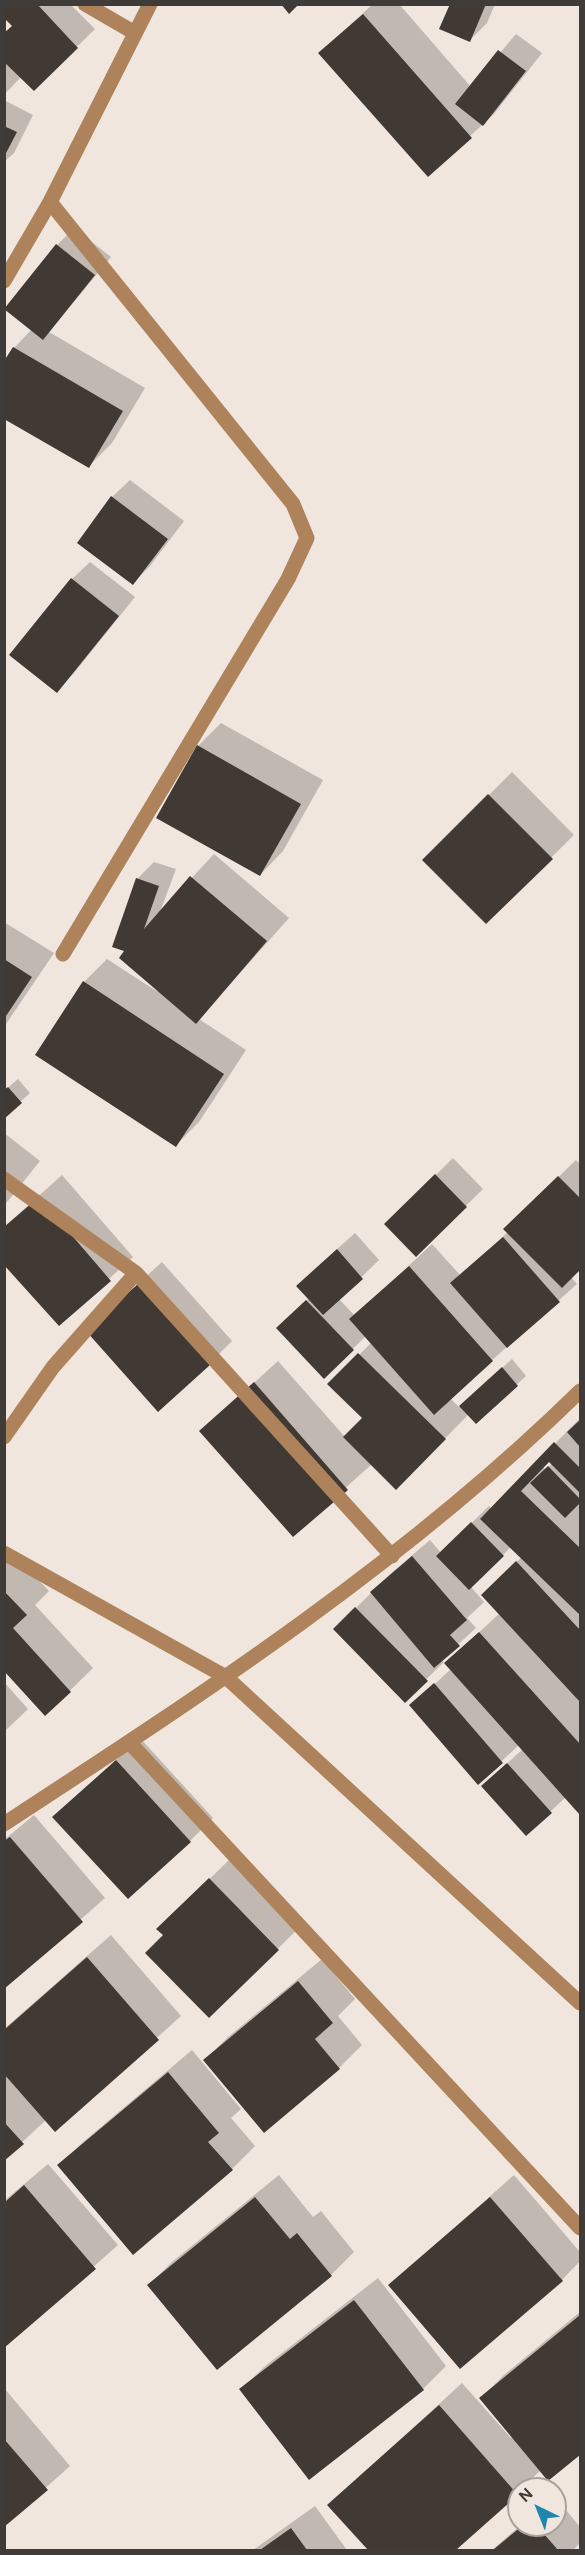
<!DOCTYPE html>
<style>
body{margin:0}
#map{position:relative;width:585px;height:2555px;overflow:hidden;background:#f0e6de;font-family:"DM Sans",sans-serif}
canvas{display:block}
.frame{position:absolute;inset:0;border:6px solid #3e3b38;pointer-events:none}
.north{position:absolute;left:507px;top:2477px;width:60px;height:60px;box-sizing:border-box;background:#f0e6de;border:2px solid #a9a29c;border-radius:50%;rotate:317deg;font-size:16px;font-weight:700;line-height:24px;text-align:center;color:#3e3b38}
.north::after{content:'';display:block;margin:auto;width:21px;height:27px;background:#1f86af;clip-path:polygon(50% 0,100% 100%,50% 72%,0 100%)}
</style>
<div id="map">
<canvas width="585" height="2555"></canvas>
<div class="frame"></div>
<div class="north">N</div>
</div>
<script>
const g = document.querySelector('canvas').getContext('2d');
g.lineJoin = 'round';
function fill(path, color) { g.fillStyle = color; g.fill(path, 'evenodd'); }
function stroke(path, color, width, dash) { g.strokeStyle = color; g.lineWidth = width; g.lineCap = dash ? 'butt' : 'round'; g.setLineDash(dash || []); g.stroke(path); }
fill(new Path2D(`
 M 4,4 L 70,4 L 95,29 L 34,89 L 21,77 L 4,95 L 4,35 L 14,26 Z
 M 373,4 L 399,4 L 471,87 L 516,34 L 542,53 L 494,114 L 428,175 L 320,53 Z
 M 451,4 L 495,4 L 487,23 L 470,40 Z
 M 4,100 L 33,115 L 14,153 L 4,162 Z
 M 74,228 L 111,257 L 49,332 L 145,388 L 112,443 L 89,466 L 4,364 L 14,348 L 32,329 L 57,245 Z
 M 130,480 L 184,521 L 150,566 L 133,583 L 112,497 Z
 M 90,562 L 135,597 L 74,673 L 57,691 L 72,579 Z
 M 221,723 L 323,780 L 283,851 L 260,875 L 198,746 Z
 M 512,772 L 574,835 L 486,922 L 424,860 Z
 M 214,854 L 289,918 L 199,1019 L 246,1050 L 199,1122 L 176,1145 L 84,982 L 107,959 L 158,992 L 127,951 L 137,879 L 154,862 L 176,869 L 160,912 Z
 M 4,922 L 54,953 L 4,1027 Z
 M 18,1079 L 30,1093 L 5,1116 L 4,1091 Z
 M 4,1133 L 40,1161 L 4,1206 Z
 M 453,1158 L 483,1189 L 416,1255 L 386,1224 Z
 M 576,1160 L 580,1164 L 580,1268 L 571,1277 L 577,1284 L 450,1398 L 459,1407 L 512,1359 L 526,1376 L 476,1422 L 469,1414 L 396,1488 L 372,1464 L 293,1535 L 201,1431 L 278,1361 L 345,1437 L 364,1418 L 330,1384 L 372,1342 L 366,1336 L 324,1377 L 295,1311 L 309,1298 L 315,1269 L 355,1233 L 379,1260 L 339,1299 L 355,1316 L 432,1244 L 460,1275 L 508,1232 L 505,1229 Z
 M 62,1175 L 133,1257 L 59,1324 L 4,1227 Z
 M 162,1262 L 232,1341 L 209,1364 L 111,1308 Z
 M 578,1420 L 580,1420 L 580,1813 L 566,1797 L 526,1834 L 501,1769 L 523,1749 L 519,1745 L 478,1783 L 411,1706 L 451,1669 L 446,1663 L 500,1613 L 506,1572 L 522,1557 L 511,1547 L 471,1587 L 484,1602 L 467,1618 L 476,1628 L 441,1660 L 444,1662 L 405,1700 L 335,1629 L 389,1575 L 430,1540 L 441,1553 L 489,1506 L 492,1509 ZM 550,1460 L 552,1463 L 546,1470 L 543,1467 Z
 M 4,1544 L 49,1591 L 35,1605 L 93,1668 L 46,1714 L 4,1669 Z
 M 4,1682 L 28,1709 L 4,1732 Z
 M 140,1738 L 213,1818 L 190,1841 L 54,1817 Z
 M 34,1815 L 105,1898 L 4,1987 L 4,1840 Z
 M 233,1856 L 301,1926 L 209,2016 L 165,1935 L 159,1929 Z
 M 111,1935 L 181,2016 L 55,2130 L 46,2120 L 4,2159 L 4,2029 Z
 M 322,1959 L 355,1999 L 338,2016 L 362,2045 L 339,2068 L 264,2131 L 205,2060 L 228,2037 Z
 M 192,2050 L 241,2109 L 231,2118 L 255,2146 L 232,2169 L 59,2166 L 82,2143 Z
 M 48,2164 L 118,2245 L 4,2346 L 4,2201 Z
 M 279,2175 L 313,2217 L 321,2211 L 354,2252 L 331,2275 L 217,2368 L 149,2285 L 172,2262 Z
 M 514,2175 L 580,2252 L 580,2261 L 562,2280 L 390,2285 Z
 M 378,2278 L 446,2366 L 423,2389 L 310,2478 L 241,2390 L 264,2367 Z
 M 580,2312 L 580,2453 L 549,2479 L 541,2470 L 454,2550 L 370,2550 L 329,2505 L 462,2383 L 511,2438 L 513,2436 L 481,2398 L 504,2375 Z
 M 4,2388 L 70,2466 L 4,2525 Z
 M 555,2497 L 580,2527 L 580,2543 L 573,2550 L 492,2550 L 521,2525 L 555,2525 Z
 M 315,2506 L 347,2550 L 253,2550 Z`), '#0003');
fill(new Path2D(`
 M 4,4 L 37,4 L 78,48 L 34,91 L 4,62 L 4,33 L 12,26 L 4,18 Z
 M 281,4 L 299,4 L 289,14 Z
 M 450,4 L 486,4 L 470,42 L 439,29 Z
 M 363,14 L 472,138 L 428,177 L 318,53 Z
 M 498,50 L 526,71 L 483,126 L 455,104 Z
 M 4,126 L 17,132 L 4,157 Z
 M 56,244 L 95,275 L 43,340 L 4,309 Z
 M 13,347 L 123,411 L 89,468 L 4,419 L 4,361 Z
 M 111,496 L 168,539 L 133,585 L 77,543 Z
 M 71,578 L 119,616 L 57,693 L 9,655 Z
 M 197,745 L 301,804 L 260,876 L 156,818 Z
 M 488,794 L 553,859 L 486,924 L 422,860 Z
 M 190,876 L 267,941 L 196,1024 L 119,958 L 124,951 L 112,947 L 136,878 L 159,886 L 144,929 Z
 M 4,959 L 32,977 L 4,1019 Z
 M 83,981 L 224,1074 L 176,1147 L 35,1055 Z
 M 8,1087 L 22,1103 L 4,1119 L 4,1090 Z
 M 435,1174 L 467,1207 L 416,1257 L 384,1224 Z
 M 558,1176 L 580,1198 L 580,1270 L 562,1288 L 503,1229 Z
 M 39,1197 L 111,1281 L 59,1326 L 4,1265 L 4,1227 Z
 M 503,1237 L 560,1302 L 507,1348 L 450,1283 Z
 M 337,1249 L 363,1279 L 323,1315 L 296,1286 Z
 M 409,1266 L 493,1361 L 434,1415 L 349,1319 Z
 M 138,1284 L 210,1365 L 158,1412 L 86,1331 Z
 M 306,1300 L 354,1350 L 324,1379 L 276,1328 Z
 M 358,1353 L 446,1439 L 396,1490 L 343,1437 L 362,1418 L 327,1384 Z
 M 502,1367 L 518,1386 L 476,1424 L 459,1406 Z
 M 254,1382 L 348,1490 L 293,1537 L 199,1431 Z
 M 580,1420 L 580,1447 L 567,1432 Z
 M 554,1442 L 580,1468 L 580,1493 L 549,1462 L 521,1491 L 580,1548 L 580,1615 L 480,1519 Z
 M 548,1466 L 580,1499 L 580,1503 L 565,1518 L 530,1483 Z
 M 471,1522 L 504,1556 L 469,1590 L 436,1556 Z
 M 412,1556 L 467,1620 L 450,1635 L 460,1646 L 434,1668 L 370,1592 Z
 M 516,1561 L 580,1630 L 580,1702 L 481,1595 Z
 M 4,1591 L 27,1615 L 13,1628 L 71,1692 L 45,1716 L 4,1671 Z
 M 355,1607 L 428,1681 L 405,1703 L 333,1629 Z
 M 479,1632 L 580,1744 L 580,1815 L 444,1663 Z
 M 434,1683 L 503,1763 L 478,1785 L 409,1705 Z
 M 116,1760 L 191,1842 L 128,1899 L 52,1817 Z
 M 507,1763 L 552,1813 L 526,1836 L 481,1786 Z
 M 10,1837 L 83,1922 L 4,1989 L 4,1841 Z
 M 209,1878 L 279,1950 L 209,2018 L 145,1953 L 163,1935 L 156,1929 Z
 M 87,1957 L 159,2040 L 55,2132 L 4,2074 L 4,2030 Z
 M 298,1981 L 333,2023 L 315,2039 L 340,2069 L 264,2133 L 203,2060 Z
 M 168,2072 L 219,2133 L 208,2142 L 233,2170 L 133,2255 L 57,2165 Z
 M 4,2122 L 24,2144 L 4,2161 Z
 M 24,2185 L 96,2269 L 4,2348 L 4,2203 Z
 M 255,2197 L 290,2239 L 297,2233 L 332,2276 L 217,2370 L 147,2285 Z
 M 490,2197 L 563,2281 L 460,2369 L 388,2285 Z
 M 354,2300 L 424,2390 L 309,2480 L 239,2389 Z
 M 580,2315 L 580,2455 L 548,2481 L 479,2398 Z
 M 439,2405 L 518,2495 L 456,2550 L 368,2550 L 327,2505 Z
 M 4,2439 L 48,2490 L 4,2527 Z
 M 523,2525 L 536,2525 L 558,2550 L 493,2550 Z
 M 291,2528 L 307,2550 L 260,2550 Z`), '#413933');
stroke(new Path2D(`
 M 85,4 L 135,33
 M 50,202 L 293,504 L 307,538 L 288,579 L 63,954
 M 4,281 L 50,202 L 150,4
 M 4,1179 L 136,1273 L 392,1556
 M 4,1437 L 53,1367 L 136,1273
 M 4,1553 L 226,1677 L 580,2003
 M 129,1742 L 580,2228
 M 4,1824 C 205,1693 408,1560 580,1391`), '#ae835c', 15);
</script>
